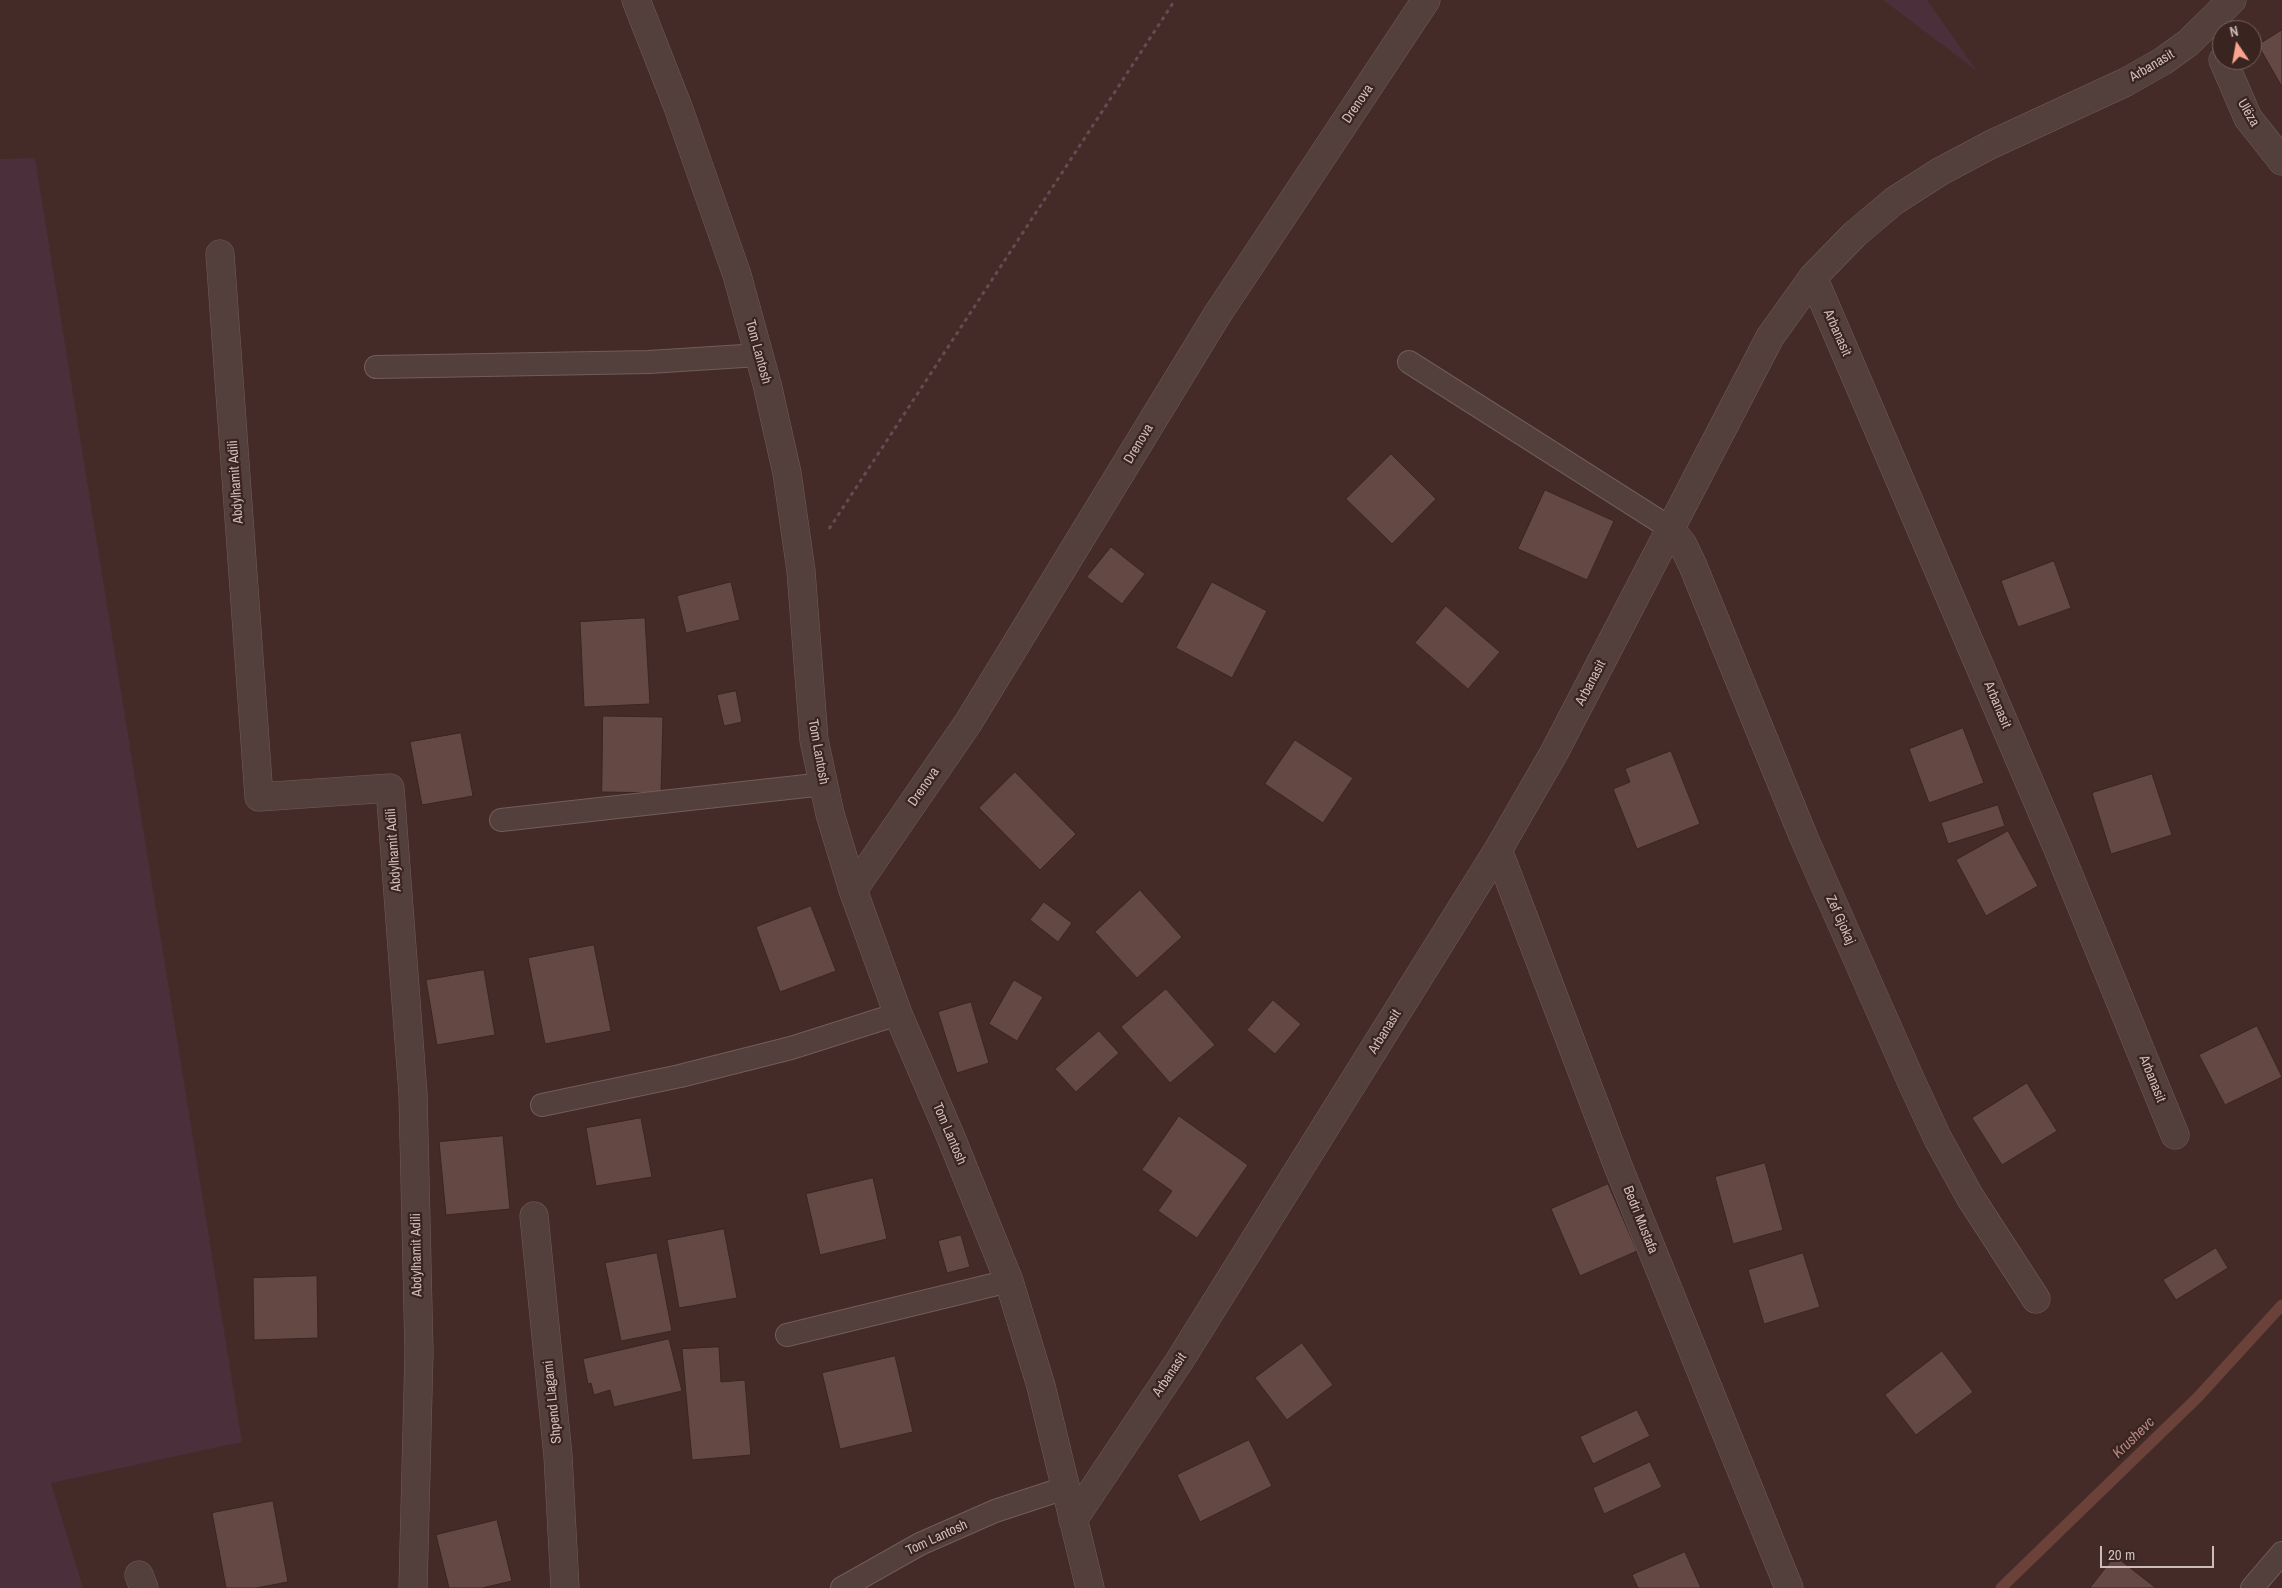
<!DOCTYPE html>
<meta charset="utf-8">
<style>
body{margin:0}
#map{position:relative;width:2282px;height:1588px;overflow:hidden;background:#442b27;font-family:"Archivo Narrow",sans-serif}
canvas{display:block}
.north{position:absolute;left:2212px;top:20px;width:50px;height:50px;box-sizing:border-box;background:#392420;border:1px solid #74615d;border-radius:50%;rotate:348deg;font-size:14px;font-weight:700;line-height:20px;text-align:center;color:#cdbcb9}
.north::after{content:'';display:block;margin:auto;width:18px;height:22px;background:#faa490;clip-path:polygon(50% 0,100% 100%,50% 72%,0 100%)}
.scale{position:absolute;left:2100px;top:1546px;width:114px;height:22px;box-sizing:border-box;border:2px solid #cdbcb9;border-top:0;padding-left:6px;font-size:15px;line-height:18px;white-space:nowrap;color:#cdbcb9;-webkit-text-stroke:4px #392420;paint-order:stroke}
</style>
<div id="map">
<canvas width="2282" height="1588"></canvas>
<div class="north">N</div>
<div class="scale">20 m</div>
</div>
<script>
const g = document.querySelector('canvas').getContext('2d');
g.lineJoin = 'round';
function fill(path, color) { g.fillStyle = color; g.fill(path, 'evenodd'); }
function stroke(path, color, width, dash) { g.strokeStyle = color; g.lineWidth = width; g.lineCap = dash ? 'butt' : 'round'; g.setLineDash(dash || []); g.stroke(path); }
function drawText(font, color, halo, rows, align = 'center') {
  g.font = font + ' "Archivo Narrow",sans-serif'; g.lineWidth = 4.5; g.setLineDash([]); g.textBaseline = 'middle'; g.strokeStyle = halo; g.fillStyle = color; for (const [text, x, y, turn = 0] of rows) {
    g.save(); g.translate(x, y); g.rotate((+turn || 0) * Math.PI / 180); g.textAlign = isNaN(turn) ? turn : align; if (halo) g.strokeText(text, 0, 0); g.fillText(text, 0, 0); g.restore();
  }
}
fill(new Path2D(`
 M 1883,0 L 1927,0 L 1977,71 Z
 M 35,158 L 242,1442 L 51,1483 L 83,1588 L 0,1588 L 0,159 Z`), '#4b2f3a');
stroke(new Path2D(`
 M 2001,1588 L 2198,1397 L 2282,1305`), '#6b423a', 11);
const building = new Path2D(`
 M 2282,30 L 2282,87 L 2258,45 Z
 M 1391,454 L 1436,499 L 1392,544 L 1346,499 Z
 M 1545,490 L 1614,521 L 1587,580 L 1518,549 Z
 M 1111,547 L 1145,574 L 1122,604 L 1087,577 Z
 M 2054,561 L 2071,608 L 2018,627 L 2001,581 Z
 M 731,582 L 740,620 L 686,633 L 677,596 Z
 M 1212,582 L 1267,611 L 1232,678 L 1176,648 Z
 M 1446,606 L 1500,652 L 1468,689 L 1415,643 Z
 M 645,618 L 650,704 L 584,707 L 580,622 Z
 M 736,691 L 742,722 L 724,726 L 717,695 Z
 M 603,716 L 663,717 L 661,793 L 602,792 Z
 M 1963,728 L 1984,783 L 1929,803 L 1909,749 Z
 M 461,733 L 473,796 L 422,805 L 410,742 Z
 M 1295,740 L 1353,778 L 1323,823 L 1265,784 Z
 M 1671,751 L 1700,824 L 1637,849 L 1613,789 L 1630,782 L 1625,769 Z
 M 1015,772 L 1076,834 L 1040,870 L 979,808 Z
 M 2152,774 L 2172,835 L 2111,854 L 2092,793 Z
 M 1998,805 L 2005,826 L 1948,844 L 1941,823 Z
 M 2008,831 L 2038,886 L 1986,916 L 1956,860 Z
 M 1140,890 L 1182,937 L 1137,978 L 1095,932 Z
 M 1044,902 L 1072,923 L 1058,942 L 1030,920 Z
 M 811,906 L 836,971 L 780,992 L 756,927 Z
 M 594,945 L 611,1031 L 545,1044 L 528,958 Z
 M 484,970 L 495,1035 L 437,1045 L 426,980 Z
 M 1014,980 L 1043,997 L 1017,1041 L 989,1024 Z
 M 1166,989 L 1215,1045 L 1170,1083 L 1121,1027 Z
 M 1273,1000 L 1301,1024 L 1275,1054 L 1247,1030 Z
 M 971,1002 L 989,1063 L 957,1073 L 938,1012 Z
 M 2257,1026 L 2282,1077 L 2225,1105 L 2199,1055 Z
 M 1099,1031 L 1119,1053 L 1076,1092 L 1055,1069 Z
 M 2027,1083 L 2057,1131 L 2002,1165 L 1972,1118 Z
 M 1179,1116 L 1248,1165 L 1197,1238 L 1158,1211 L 1172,1191 L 1142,1170 Z
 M 641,1118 L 652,1177 L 596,1186 L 586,1128 Z
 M 503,1136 L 510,1209 L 446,1215 L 439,1142 Z
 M 1765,1163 L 1783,1230 L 1733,1244 L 1715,1177 Z
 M 873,1178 L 887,1239 L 820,1255 L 806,1194 Z
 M 1608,1184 L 1637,1251 L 1580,1276 L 1551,1209 Z
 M 724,1229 L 737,1298 L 679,1308 L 667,1240 Z
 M 961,1235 L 970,1267 L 947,1273 L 938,1241 Z
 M 2216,1248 L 2228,1268 L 2176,1300 L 2163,1280 Z
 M 657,1253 L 672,1331 L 621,1341 L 605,1263 Z
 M 1803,1253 L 1820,1307 L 1764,1324 L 1748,1270 Z
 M 317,1276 L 318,1338 L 254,1340 L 253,1278 Z
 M 669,1339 L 682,1391 L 614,1407 L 610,1390 L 594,1395 L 591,1383 L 588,1384 L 583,1359 Z
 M 1302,1343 L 1333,1385 L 1287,1420 L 1255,1378 Z
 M 719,1347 L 721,1382 L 745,1380 L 751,1455 L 692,1460 L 682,1349 Z
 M 1942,1351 L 1973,1392 L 1916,1435 L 1885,1395 Z
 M 895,1356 L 913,1432 L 840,1449 L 822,1373 Z
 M 1637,1410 L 1650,1436 L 1593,1464 L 1580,1437 Z
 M 1249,1440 L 1272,1486 L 1200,1522 L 1177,1475 Z
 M 1650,1462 L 1662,1487 L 1604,1514 L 1593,1488 Z
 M 273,1501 L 288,1582 L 256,1588 L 226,1588 L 212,1513 Z
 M 497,1520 L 512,1581 L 482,1588 L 449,1588 L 436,1535 Z
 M 1685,1552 L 1701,1588 L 1638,1588 L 1632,1575 Z
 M 2115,1556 L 2156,1588 L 2090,1588 Z`);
fill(building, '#644844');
stroke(building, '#3b2622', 1);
const lane = new Path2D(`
 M 1409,362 L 1670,528
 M 376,367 L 649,362 L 759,355
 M 501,820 L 824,784
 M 542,1105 L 680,1076 L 791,1048 L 898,1014
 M 787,1335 L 1009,1281
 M 842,1588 L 920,1544 L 995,1511 L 1065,1488
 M 2252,1588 L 2282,1553`);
const street = new Path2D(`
 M 636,0 L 678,107 L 737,275 L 767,384 L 787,473 L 801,571 L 814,740 L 830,814 L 853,890 L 898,1014 L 950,1135 L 1009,1281 L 1041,1386 L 1090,1588
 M 2223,60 L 2248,118 L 2282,161
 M 220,254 L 259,797 L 390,788 L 413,1094 L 419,1352 L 413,1588
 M 1813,277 L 2058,849 L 2175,1135
 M 1670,528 L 1683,545 L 1693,566 L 1804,838 L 1912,1083 L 1938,1139 L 1970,1197 L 2036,1299
 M 1498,850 L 1618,1166 L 1789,1588
 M 853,890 L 968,723 L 1217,315 L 1426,0
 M 534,1216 L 558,1456 L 565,1588
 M 1073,1520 L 1180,1360 L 1498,850 L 1555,751 L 1770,337 L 1813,277 L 1855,234 L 1894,201 L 1941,171 L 1990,145 L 2126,82 L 2163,61 L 2188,43 L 2232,0
 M 139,1575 L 144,1588`);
stroke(lane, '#715d5a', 24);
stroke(street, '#715d5a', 29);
stroke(new Path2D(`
 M 829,529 L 1175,0`), '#654c54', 3, [4, 4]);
stroke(lane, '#533f3b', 22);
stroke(street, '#533f3b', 28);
drawText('14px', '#cdbcb9', '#392420', [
 ["Arbanasit",2152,66,-31],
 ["Drenova",1358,104,-56],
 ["Ulëza",2248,113,60],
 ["Arbanasit",1837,333,66],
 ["Tom Lantosh",758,352,75],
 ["Drenova",1139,444,-59],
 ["Abdylhamit Adili",236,482,-94],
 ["Arbanasit",1591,683,-62],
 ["Arbanasit",1997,705,67],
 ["Tom Lantosh",818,752,80],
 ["Drenova",924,787,-55],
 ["Abdylhamit Adili",394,850,-94],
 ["Zef Gjokaj",1840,920,66],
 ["Arbanasit",1385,1032,-58],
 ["Arbanasit",2152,1079,68],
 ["Tom Lantosh",949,1134,67],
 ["Bedri Mustafa",1640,1220,68],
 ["Abdylhamit Adili",417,1255,-91],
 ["Arbanasit",1170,1375,-56],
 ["Shpend Llagami",553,1402,-96],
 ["Tom Lantosh",937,1538,-25]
]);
drawText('italic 15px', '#b4877f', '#392420', [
 ["Krushevc",2134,1438,-44]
]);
</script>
